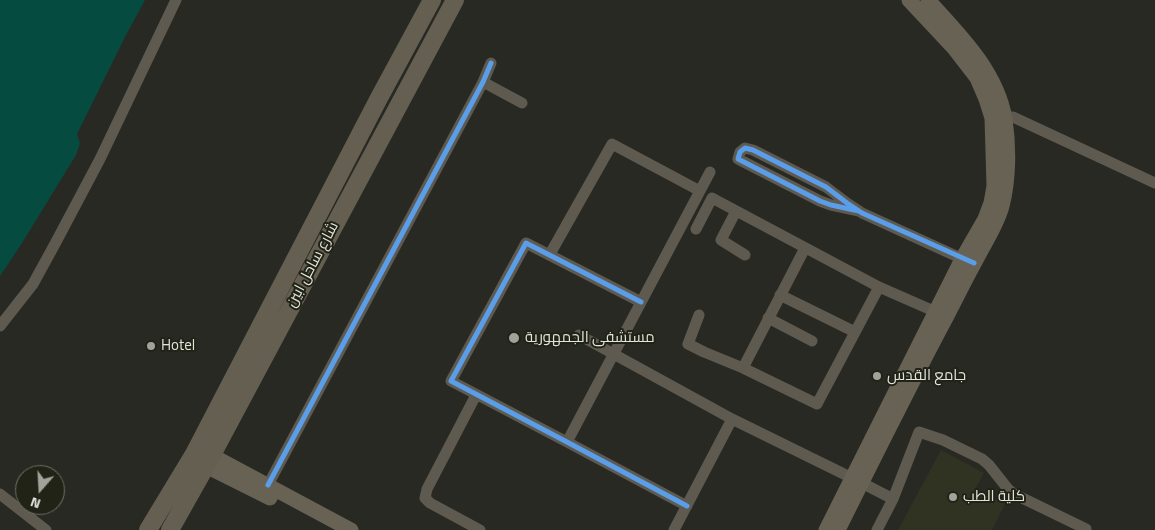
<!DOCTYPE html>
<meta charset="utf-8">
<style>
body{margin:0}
#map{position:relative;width:1155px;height:530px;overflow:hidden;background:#282923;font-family:"Titillium Web",sans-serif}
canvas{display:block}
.north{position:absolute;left:15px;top:465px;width:50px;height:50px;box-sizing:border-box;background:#212317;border:1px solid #6e7066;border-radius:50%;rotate:199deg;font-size:14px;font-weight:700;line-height:20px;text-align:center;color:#e2e4dc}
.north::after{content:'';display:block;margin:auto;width:18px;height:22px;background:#a1a39b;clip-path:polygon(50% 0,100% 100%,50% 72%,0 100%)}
</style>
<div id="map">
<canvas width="1155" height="530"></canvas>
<div class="north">N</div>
</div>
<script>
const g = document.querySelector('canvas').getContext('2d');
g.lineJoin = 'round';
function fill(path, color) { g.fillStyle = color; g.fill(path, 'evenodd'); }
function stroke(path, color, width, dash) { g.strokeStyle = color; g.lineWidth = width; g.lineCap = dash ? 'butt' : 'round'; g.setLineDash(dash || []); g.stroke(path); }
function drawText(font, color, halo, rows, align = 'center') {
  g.font = font + ' "Titillium Web",Cairo,sans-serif'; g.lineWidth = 4; g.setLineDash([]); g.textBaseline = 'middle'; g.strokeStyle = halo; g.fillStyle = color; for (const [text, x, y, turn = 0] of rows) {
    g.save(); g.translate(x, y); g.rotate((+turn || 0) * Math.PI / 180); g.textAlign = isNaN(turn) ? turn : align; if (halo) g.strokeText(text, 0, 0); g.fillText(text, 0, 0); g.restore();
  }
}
fill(new Path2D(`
 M 941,450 L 984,473 L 975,489 L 1005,504 L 992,530 L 898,530 Z`), '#303321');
fill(new Path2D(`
 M 0,0 L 145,0 L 126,35 L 77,134 L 80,143 L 76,155 L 22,243 L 0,276 Z`), '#064b40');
stroke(new Path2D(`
 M 483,82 L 522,103
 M 1005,118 L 1013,117 L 1155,183
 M 736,211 L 721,240 L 745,255
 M 859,211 L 831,205 L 820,201 L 738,159 L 740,152 L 745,148 L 753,150 L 826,187 L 847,203 L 862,213 L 967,261
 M 696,229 L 712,198 L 879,287 L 936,312
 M 550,254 L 612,144 L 700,191
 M 780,295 L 855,332
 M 641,302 L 526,243 L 451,381 L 567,442 L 687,506
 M 699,315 L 688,344 L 704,352 L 743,368 L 817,404 L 879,287
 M 768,318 L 812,341
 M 0,326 L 33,284 L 56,242 L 100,159 L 176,0
 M 579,335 L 732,419 L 852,478
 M 743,368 L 805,248
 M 476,395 L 427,489 L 425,498 L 430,503 L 480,530
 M 567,442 L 710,172
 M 862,483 L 893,499
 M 268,485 L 483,82 L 491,63
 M 0,494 L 46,530
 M 674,530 L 732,419
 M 877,530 L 893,499 L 919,432 L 943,440 L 982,459 L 989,465 L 1008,489 L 1014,494 L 1086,529 L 1086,530`), '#5e5a50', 11);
stroke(new Path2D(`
 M 200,454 L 211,455 L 351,530
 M 198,458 L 206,466 L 270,498
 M 826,530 L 962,259 L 985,219 L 991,203 L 994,186 L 992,118 L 986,99 L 977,78 L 953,47 L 909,0
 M 838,530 C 874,458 910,385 948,314 C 957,296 966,278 976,260 C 985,242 997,225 1002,206 C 1009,179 1009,146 1005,119 C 997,71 959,34 928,0`), '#686255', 15);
stroke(new Path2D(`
 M 148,530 L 194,454 L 379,98 L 432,0
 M 170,530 L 206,466 L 455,0`), '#645f51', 18);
stroke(new Path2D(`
 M 859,211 L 831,205 L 820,201 L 738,159 L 740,152 L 745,148 L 753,150 L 826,187 L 847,203 L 862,213 L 974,263
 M 641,302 L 526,243 L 451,381 L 567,442 L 687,506
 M 268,485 L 483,82 L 491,63`), '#5a9eea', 5);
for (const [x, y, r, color] of [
 [514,338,6,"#a1a39b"],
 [151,346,5,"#a1a39b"],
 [877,376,5,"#a1a39b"],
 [953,497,5,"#a1a39b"]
]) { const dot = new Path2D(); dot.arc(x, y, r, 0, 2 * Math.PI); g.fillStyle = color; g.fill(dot); stroke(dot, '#212317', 2); }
drawText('15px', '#e2e4dc', '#212317', [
 ["شارع ساحل ابين",313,265,-62]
]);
drawText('15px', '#e2e4dc', '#212317', [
 ["مستشفى الجمهورية",525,338],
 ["Hotel",161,346],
 ["جامع القدس",887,376],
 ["كلية الطب",963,497]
], 'left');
</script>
